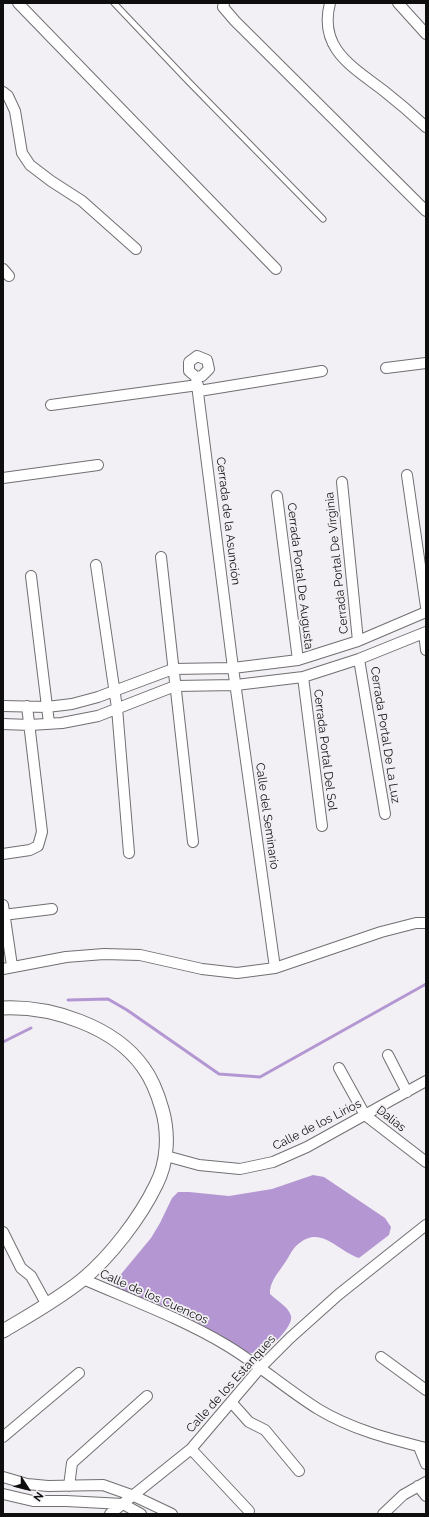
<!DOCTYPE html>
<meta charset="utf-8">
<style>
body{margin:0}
#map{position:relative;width:429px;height:1517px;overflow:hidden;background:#f2f0f4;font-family:Raleway,sans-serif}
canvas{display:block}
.frame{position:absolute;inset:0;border:4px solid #0f0e0f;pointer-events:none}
.north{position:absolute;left:8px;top:1469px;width:40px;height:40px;-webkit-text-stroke:3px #f2f0f4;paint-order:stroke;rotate:126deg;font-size:11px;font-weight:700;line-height:16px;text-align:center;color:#0f0e0f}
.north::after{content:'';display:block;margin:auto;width:14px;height:18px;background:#0f0e0f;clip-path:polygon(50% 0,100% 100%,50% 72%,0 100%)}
</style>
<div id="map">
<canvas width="429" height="1517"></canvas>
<div class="frame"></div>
<div class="north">N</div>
</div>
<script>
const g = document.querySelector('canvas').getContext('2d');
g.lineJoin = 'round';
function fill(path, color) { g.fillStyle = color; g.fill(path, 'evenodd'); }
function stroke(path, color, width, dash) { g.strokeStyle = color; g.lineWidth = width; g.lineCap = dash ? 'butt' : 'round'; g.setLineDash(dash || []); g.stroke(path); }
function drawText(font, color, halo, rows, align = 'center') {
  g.font = font + ' Raleway,sans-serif'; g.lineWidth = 3.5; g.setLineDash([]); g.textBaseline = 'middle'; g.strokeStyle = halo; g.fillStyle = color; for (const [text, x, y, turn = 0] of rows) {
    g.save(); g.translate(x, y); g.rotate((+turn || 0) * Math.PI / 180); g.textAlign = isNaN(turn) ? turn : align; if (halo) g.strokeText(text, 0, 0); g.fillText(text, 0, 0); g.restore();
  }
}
fill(new Path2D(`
 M 313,1175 L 324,1177 L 385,1218 L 391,1227 L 389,1235 L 359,1258 C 336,1250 320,1223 296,1246 C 291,1251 288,1259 284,1264 C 278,1273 269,1283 270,1294 C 276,1300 289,1307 291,1316 C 294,1326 269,1350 259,1353 C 257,1354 252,1353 250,1353 C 240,1352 208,1328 197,1322 C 172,1308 144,1299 118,1289 L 115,1284 L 117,1279 L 151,1238 L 160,1223 L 172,1198 L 178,1192 L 189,1192 L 229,1196 L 272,1189 Z`), '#b497d2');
stroke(new Path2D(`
 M 68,1000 L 108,999 L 127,1010 L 219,1074 L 260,1077 L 426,984
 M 3,1042 L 31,1028`), '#b497d2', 3);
const service = new Path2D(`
 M 114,3 L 188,81 L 323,219`);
const minor = new Path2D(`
 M 18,3 L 276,269
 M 224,3 L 223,7 L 235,21 L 426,211
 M 330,3 C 318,49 353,67 384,91 C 398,102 412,114 426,127
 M 398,3 L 426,34
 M 3,92 L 8,96 L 15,111 L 22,153 L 30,165 L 51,181 L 82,201 L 136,249
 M 3,269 L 9,276
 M 197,356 L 207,360 L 209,369 L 202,376 L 196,377 L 189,371 L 189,362 Z
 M 386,368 L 426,363
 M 196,377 L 233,668 L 275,968
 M 199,391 L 322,371
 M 51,405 L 198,385
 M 407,475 L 426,607
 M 3,478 L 98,465
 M 342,482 L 358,641
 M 277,496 L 298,660
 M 161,557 L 193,842
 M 96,565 L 117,708 L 129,853
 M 31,576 L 49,723
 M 424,633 L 426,650
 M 359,659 L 385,814
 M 303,677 L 322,826
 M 3,706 L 47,707 L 72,704 L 98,697 L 173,669 L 233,668 L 298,660 L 358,641 L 426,612
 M 3,724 L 30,725 L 62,723 L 98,716 L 175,686 L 236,685 L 303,677 L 359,659 L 426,632
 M 3,854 L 30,850 L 38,846 L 42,832 L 27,706
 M 3,905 L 12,966
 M 3,915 L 52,909
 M 3,969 L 66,957 L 104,954 L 140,955 L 202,969 L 237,973 L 275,968 L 381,932 L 416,923 L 426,923
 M 388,1055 L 407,1092
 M 339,1068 L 365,1115 L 426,1162
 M 166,1156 L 199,1165 L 240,1169 L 273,1162 L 307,1147 L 426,1081
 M 3,1232 L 21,1268 L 31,1276 L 47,1305
 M 83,1279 C 131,1300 181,1318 226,1345 C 258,1364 286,1389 318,1409 C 351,1429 389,1439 426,1448
 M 381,1357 L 426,1390
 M 232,1403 L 249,1422 L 265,1430 L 299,1471
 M 3,1437 L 79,1373
 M 419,1447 L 426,1464
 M 191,1449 L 249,1511
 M 3,1477 L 27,1484 L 48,1486 L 103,1485 L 134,1496 L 172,1514
 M 69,1486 L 72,1463 L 147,1396
 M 418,1486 L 426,1496
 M 3,1494 L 33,1501 L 66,1501 L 123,1504 L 141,1514
 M 110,1514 L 191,1449 L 260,1368 L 290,1338 L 338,1295 L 426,1225
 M 383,1514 L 403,1495 L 426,1482`);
const tertiary = new Path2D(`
 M 3,1008 C 51,1006 114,1026 143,1067 C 152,1079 158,1095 162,1109 C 169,1133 168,1162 156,1185 C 140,1218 110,1257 82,1280 C 57,1300 30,1315 3,1331`);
stroke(service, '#716f72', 7);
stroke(minor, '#716f72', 12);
stroke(tertiary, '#716f72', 15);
stroke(service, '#fff', 5);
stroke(minor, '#fff', 10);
stroke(tertiary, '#fff', 13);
drawText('12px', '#0f0e0f', '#f2f0f4', [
 ["Cerrada de la Asunción",228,521,83],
 ["Cerrada Portal De Virginia",337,563,-96],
 ["Cerrada Portal De Augusta",300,576,83],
 ["Cerrada Portal De La Luz",385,735,81],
 ["Cerrada Portal Del Sol",325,750,83],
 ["Calle del Seminario",267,816,82],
 ["Dalías",391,1119,38],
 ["Calle de los Lirios",317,1125,-27],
 ["Calle de los Cuencos",154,1297,24],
 ["Calle de los Estanques",231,1384,-48]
]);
</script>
